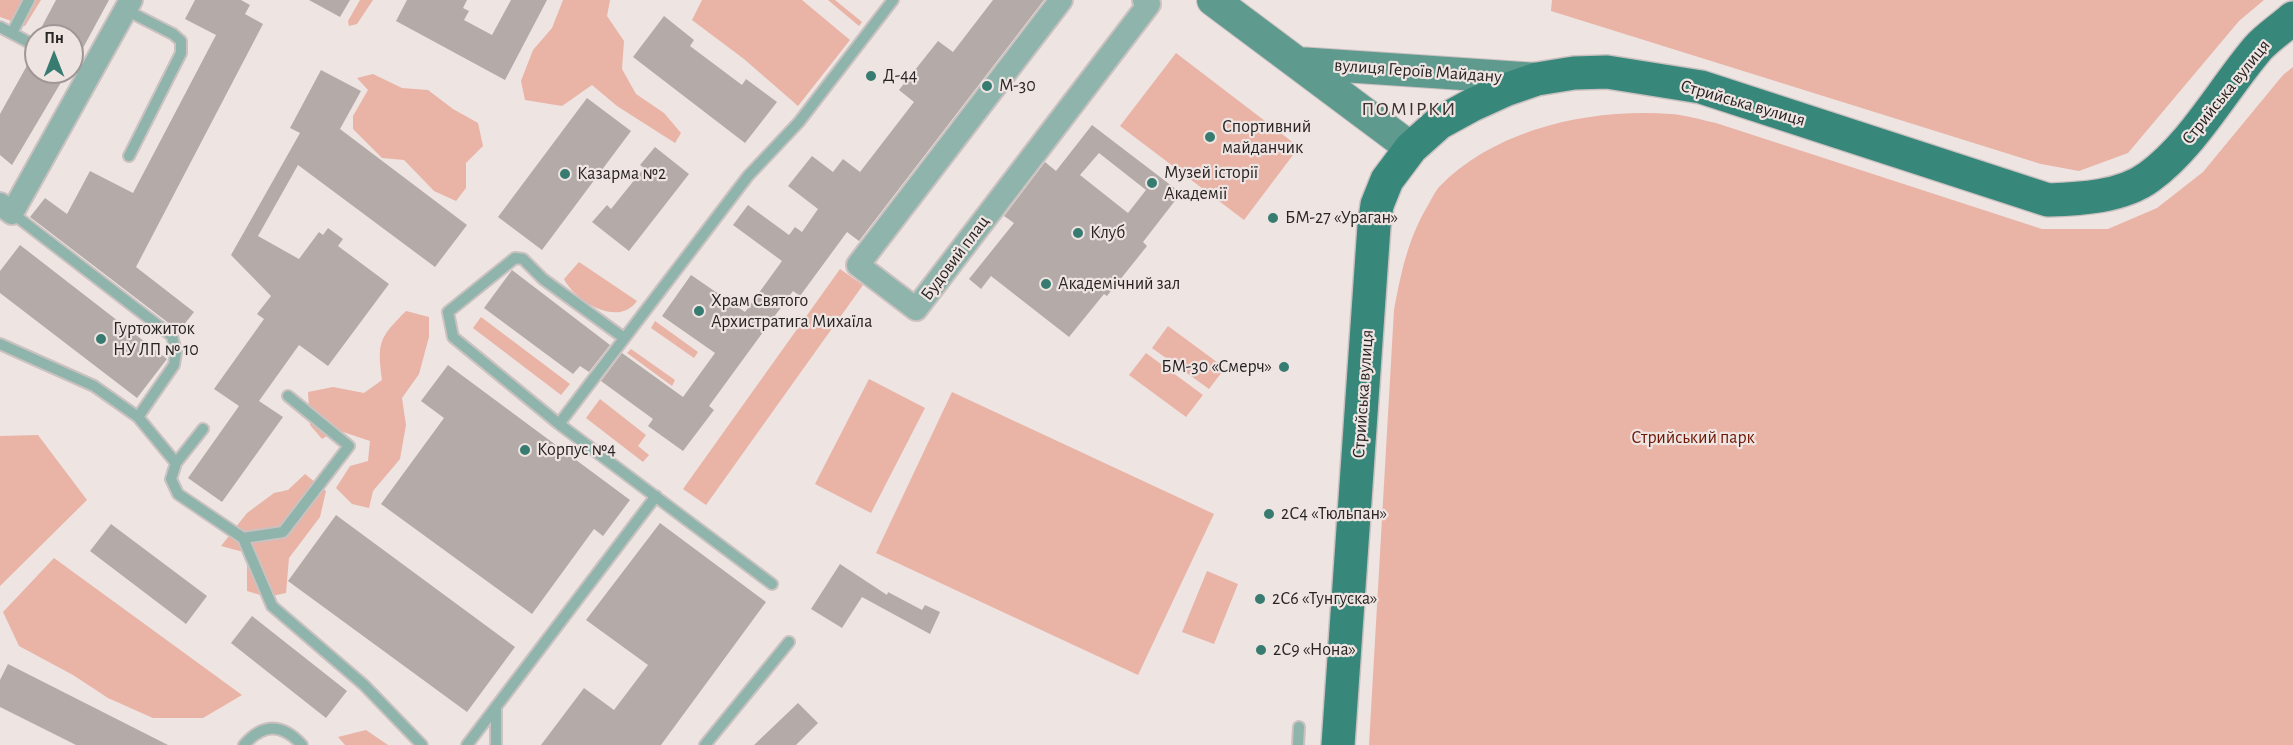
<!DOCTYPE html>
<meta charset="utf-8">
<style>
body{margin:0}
#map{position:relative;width:2293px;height:745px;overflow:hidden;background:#eee4e2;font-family:"Alegreya Sans",sans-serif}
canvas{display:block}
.north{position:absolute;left:24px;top:24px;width:60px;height:60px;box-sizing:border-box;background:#eee4e2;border:2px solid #9f9796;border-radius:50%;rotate:0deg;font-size:16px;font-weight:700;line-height:24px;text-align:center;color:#282424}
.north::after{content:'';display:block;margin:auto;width:21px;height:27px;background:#387c71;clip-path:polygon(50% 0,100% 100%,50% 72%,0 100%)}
</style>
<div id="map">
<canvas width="2293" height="745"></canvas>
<div class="north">Пн</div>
</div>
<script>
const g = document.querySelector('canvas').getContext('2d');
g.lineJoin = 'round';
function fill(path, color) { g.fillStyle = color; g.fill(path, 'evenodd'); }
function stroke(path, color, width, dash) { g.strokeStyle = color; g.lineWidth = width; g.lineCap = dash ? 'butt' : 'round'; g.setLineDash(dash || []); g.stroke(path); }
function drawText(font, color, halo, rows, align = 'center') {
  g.font = font + ' "Alegreya Sans",sans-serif'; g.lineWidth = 4.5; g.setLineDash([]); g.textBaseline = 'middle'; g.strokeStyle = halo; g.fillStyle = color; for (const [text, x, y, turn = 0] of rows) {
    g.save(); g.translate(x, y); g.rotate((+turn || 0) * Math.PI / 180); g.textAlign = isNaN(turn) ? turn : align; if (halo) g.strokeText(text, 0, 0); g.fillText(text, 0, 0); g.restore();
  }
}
fill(new Path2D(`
 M 0,0 L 41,0 L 25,26 L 0,17 Z
 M 360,0 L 373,0 L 357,24 L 349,26 L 348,21 Z
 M 563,0 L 610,0 L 607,16 L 624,41 L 622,69 L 636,94 L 664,113 L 681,133 L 675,143 L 617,106 L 592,85 L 562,106 L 525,100 L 521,81 L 533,50 L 552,28 Z
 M 702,0 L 802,0 L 850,40 L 798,106 L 744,59 L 692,20 Z
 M 828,0 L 835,0 L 862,22 L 859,26 Z
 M 1552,0 L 2264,0 L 2239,21 L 2128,153 L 2079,171 L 2041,164 L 1551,11 Z
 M 1176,53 L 1299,147 L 1244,220 L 1120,126 Z
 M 2293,67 L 2293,745 L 1369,745 L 1394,310 C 1401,273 1408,239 1427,207 C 1431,200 1434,193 1439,187 C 1496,128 1592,108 1671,114 C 1686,115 1701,120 1716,123 L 2042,229 L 2108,229 L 2157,208 L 2203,172 L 2283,75 Z
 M 373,74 L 402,88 L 428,90 L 453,109 L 478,123 L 483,146 L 466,163 L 466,188 L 456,201 L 434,191 L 404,160 L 382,158 L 353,129 L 353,116 L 368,90 L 357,78 Z
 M 579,262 L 637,301 C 618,328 575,301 564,279 Z
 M 840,269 L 863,285 L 706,505 L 683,489 Z
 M 406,311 L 429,317 L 429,337 L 419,374 L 402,398 L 406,425 L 400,459 L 373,491 L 369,508 L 352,504 L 336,488 L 350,466 L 368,461 L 370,441 L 337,430 L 322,439 L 310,425 L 308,392 L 333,387 L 364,393 L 382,380 C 377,342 379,338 406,311 Z
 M 481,317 L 570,384 L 561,395 L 473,328 Z
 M 655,321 L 698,352 L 694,358 L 651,328 Z
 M 1168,326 L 1225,368 L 1209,389 L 1152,348 Z
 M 631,349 L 675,380 L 672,386 L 627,353 Z
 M 1146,353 L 1203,395 L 1186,417 L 1129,375 Z
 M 869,379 L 925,408 L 871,513 L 815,484 Z
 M 952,392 L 1214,514 L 1138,675 L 876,553 Z
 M 600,399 L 646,435 L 638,446 L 649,455 L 643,462 L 586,418 Z
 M 38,435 L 87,500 L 0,586 L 0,436 Z
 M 305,474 L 326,491 L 320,517 L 289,558 L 286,593 L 267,597 L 247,591 L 247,553 L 221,546 L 247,513 L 274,493 L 288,490 Z
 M 54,558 L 242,695 L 203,718 L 153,718 L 108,698 L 73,675 L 19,646 L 3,612 Z
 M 1207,571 L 1238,584 L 1214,644 L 1182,632 Z
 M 366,730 L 388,745 L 345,745 L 338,737 Z`), '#e9b3a6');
fill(new Path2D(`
 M 56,0 L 109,0 L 77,59 L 72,58 L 72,36 L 52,36 L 40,30 Z
 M 195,0 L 241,0 L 250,5 L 245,14 L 263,24 L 136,267 L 194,312 L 179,331 L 30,217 L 45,198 L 67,214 L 90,171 L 133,193 L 216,35 L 185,19 Z
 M 309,0 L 350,0 L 340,17 Z
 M 407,0 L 467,0 L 463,8 L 469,11 L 464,20 L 492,35 L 511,0 L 547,0 L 505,80 L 396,21 Z
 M 993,0 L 1044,0 L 859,241 L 847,232 L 800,296 L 793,291 L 709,406 L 714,410 L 683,451 L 648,426 L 653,419 L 601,381 L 622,353 L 683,397 L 715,353 L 662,316 L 691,275 L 745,312 L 782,261 L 733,225 L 748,205 L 789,235 L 795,227 L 802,232 L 818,209 L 788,186 L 812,156 L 833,172 L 843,159 L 860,172 L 914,102 L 899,90 L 938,41 L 953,52 Z
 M 664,16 L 694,40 L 690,46 L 742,85 L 746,79 L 777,102 L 745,143 L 633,57 Z
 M 34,53 L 36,72 L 50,72 L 63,79 L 12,165 L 0,155 L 0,114 Z
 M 321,70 L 361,91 L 340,129 L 467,225 L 435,267 L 298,165 L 258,236 L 299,259 L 319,232 L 323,235 L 328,228 L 343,239 L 338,246 L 389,284 L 328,366 L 299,345 L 259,401 L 283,417 L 222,502 L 188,478 L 239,406 L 214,389 L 264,319 L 257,314 L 271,296 L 231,255 L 300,133 L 290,128 Z
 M 587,98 L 631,131 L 542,250 L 498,217 Z
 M 1092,125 L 1181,193 L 1143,242 L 1147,246 L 1107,296 L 1104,294 L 1069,337 L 991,276 L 981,289 L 969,279 L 1014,223 L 1004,216 L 1045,162 L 1056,171 ZM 1099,153 L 1146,190 L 1128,213 L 1080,175 Z
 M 655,147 L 689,174 L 629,251 L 592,222 L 607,205 L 611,209 L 644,168 L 640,165 Z
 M 20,245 L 167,359 L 137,398 L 0,293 L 0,271 Z
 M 512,270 L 610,345 L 589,372 L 580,366 L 573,374 L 484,308 Z
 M 448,365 L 630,500 L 603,536 L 594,529 L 532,614 L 381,504 L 444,418 L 421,401 Z
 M 336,515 L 515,647 L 467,712 L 288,581 Z
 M 660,523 L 766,602 L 661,745 L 541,745 L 584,688 L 614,710 L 648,665 L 586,620 Z
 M 111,524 L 207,596 L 186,624 L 90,551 Z
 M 840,564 L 887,595 L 888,592 L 922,610 L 925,605 L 940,612 L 930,634 L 862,597 L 842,628 L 811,609 Z
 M 252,616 L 347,691 L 326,718 L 231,643 Z
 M 8,664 L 168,745 L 76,745 L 0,707 L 0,680 Z
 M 798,703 L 818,723 L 796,745 L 754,745 Z`), '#b4aba9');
const lane = new Path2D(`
 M 126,10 L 173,34 L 181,41 L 181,53 L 129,156
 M 0,27 L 36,46
 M 12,33 L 29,0
 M 72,65 L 90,74
 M 12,213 L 172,336 L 176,352 L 174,365 L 138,417
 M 624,338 L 543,279 L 523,259 L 515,258 L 448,312 L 453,337 L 559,424 L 772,584
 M 0,344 L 94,386 L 138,417 L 176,463 L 171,479 L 178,494 L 243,538 L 283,532 L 349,446 L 288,396
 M 559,424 L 748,176 L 799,122 L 893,0
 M 176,463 L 203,429
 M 243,538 L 272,606 L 364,685 L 422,745
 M 496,709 L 496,745
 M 244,745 C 263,723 282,723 302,745
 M 467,745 L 656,496
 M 705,745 L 789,642
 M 1298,745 L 1299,727`);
const street = new Path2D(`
 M 1061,0 L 858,265 L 916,309 L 1149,4 L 1144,0
 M 0,204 L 12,213 L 131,0`);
const secondary = new Path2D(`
 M 1213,0 L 1411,148
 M 1298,63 L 1537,79`);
const primary = new Path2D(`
 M 1338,745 L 1374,226 L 1377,205 L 1387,180 L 1411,148 L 1439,123 L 1472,105 L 1505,90 L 1537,79 L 1574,73 L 1607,72 L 1701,87 L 2048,200 C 2080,199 2122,197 2149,177 C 2193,145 2223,89 2258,48 C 2268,37 2282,28 2293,18`);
stroke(lane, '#cac1c0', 14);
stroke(street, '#cac1c0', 26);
stroke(secondary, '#cac1c0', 34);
stroke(primary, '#cac1c0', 36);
stroke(lane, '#8eb4ac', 10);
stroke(street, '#8eb4ac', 22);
stroke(secondary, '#5f9a8f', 32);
stroke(primary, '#37877a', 33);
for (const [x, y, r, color] of [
 [871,76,6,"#387c71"],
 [987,86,6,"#387c71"],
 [1210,137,6,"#387c71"],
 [565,174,6,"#387c71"],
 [1152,183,6,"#387c71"],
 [1273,218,6,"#387c71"],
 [1078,233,6,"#387c71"],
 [1046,284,6,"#387c71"],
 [699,311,6,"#387c71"],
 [101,339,6,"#387c71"],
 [1284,367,6,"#387c71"],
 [525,450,6,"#387c71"],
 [1269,514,6,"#387c71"],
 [1260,599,6,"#387c71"],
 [1261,650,6,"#387c71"]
]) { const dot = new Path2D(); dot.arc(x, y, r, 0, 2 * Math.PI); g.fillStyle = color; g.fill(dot); stroke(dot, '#eee4e2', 2); }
drawText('18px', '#282424', '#eee4e2', [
 ["вулиця Героїв Майдану",1418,71,4],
 ["Стрийська вулиця",2226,92,-51],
 ["Стрийська вулиця",1743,103,16],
 ["Будовий плац",955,258,-53],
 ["Стрийська вулиця",1363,394,-86]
]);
drawText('18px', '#282424', '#eee4e2', [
 ["Д-44",883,76],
 ["М-30",999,86],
 ["Спортивний",1222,127],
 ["майданчик",1222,148],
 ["Музей історії",1164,173],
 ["Академії",1164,194],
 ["Казарма №2",577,174],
 ["БМ-27 «Ураган»",1285,218],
 ["Клуб",1090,233],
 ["Академічний зал",1058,284],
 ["Храм Святого",711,301],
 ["Архистратига Михаїла",711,322],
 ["Гуртожиток",113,329],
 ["НУ ЛП № 10",113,350],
 ["БМ-30 «Смерч»",1272,367,"right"],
 ["Корпус №4",537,450],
 ["2С4 «Тюльпан»",1281,514],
 ["2С6 «Тунгуска»",1272,599],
 ["2С9 «Нона»",1273,650]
], 'left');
drawText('18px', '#6e1502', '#eee4e2', [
 ["Стрийський парк",1693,438]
]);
g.letterSpacing = '1.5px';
drawText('20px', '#3a3230', '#eee4e2', [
 ["ПОМІРКИ",1409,109]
]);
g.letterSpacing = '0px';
</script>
